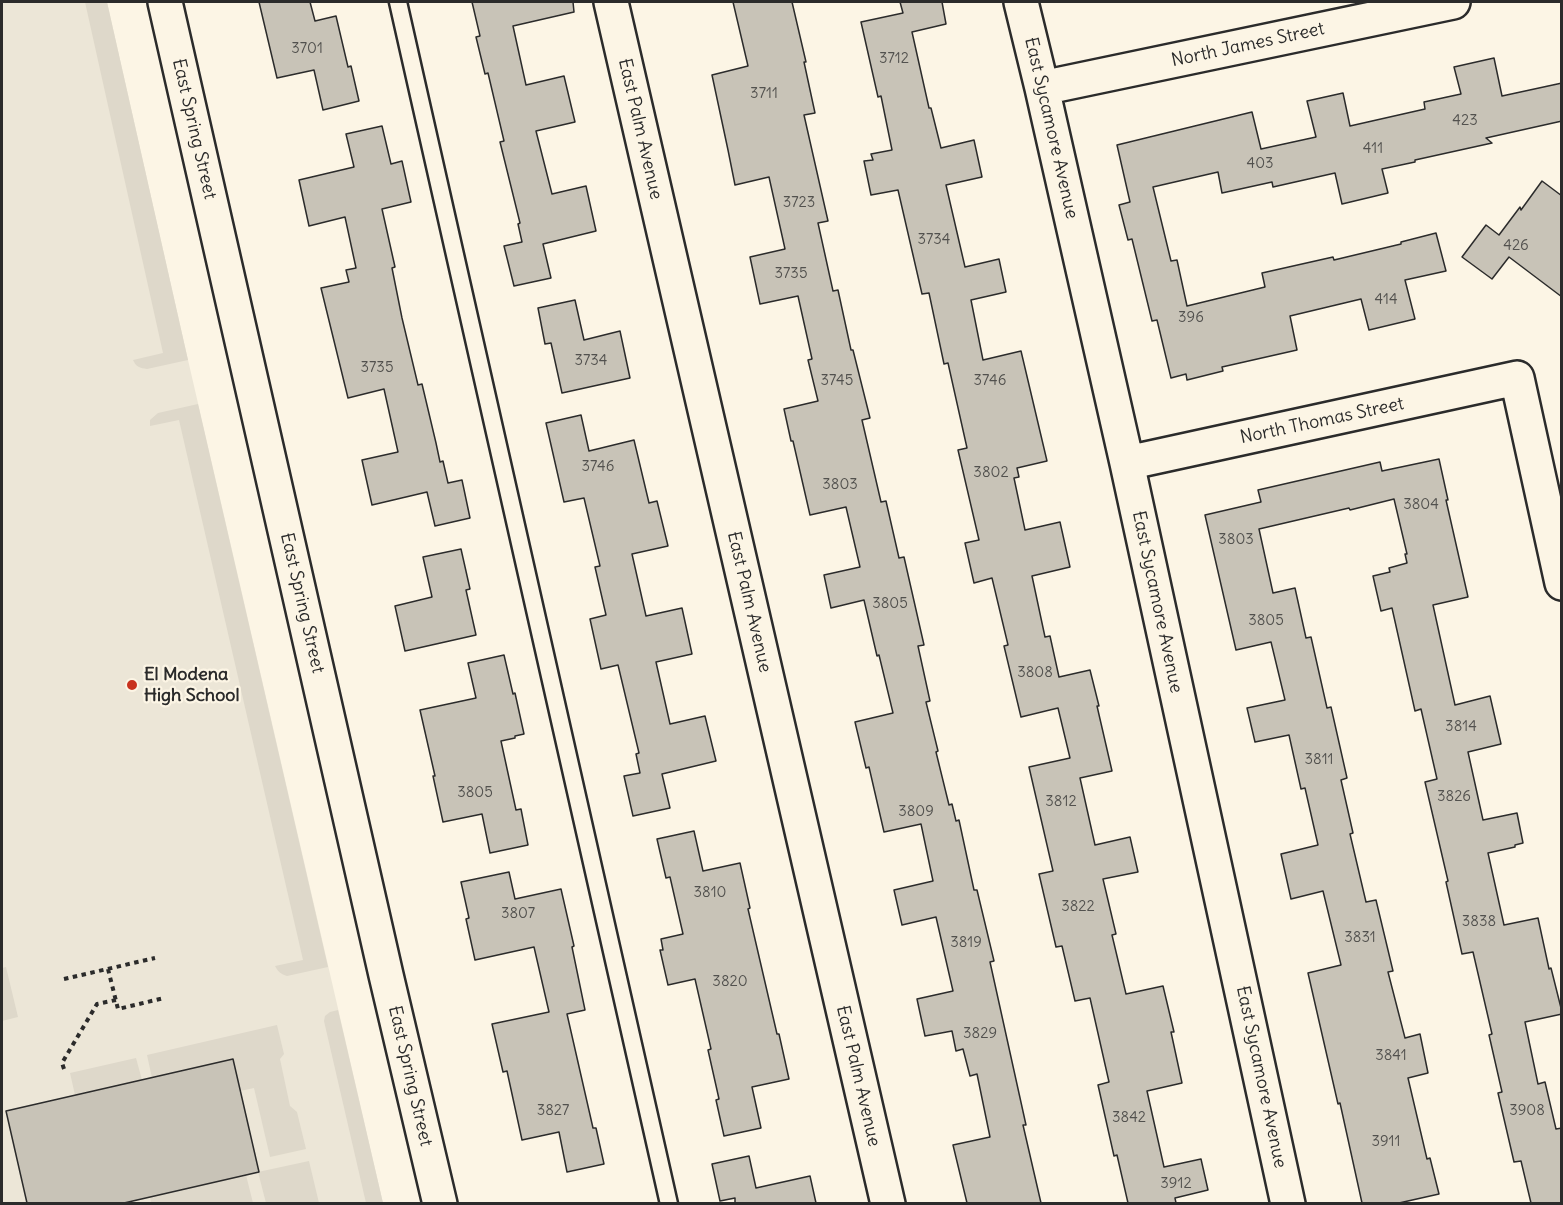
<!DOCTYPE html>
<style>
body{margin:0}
#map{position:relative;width:1563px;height:1205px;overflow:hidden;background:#fcf5e5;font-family:Delius,sans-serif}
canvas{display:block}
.frame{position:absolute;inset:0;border:3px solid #2b2b2b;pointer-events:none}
</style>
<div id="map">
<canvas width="1563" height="1205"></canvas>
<div class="frame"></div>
</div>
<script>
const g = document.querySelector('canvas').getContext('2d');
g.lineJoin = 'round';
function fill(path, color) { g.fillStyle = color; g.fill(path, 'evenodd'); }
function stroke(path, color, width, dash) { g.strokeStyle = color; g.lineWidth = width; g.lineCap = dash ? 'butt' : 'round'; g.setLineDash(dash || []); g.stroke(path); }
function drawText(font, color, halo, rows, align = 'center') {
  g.font = font + ' Delius,sans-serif'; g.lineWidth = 4.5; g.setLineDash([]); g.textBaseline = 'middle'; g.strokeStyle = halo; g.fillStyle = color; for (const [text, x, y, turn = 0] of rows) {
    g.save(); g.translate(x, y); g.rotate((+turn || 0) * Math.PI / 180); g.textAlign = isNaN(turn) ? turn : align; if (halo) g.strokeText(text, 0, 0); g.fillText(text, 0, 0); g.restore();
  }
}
fill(new Path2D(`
 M 2,2 L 107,2 L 188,360 L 383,1203 L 2,1204 Z`), '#ece6d7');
fill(new Path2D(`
 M 85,2 L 107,2 L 188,360 L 147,369 C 140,368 136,367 133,360 L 163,353 Z
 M 198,404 L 328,967 L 287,976 C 281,974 278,972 275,966 L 303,960 L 179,420 L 150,426 L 150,420 L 158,413 Z
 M 6,967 L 18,1017 L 2,1021 L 2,968 Z
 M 338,1010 L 383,1203 L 366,1203 L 324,1021 L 325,1016 L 330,1012 Z
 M 277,1025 L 284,1054 L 280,1059 L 290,1106 L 297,1112 L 306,1149 L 270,1157 L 254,1088 L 240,1091 L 152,1078 L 147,1055 Z
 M 136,1058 L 142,1080 L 75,1095 L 70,1073 Z
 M 309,1161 L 319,1203 L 266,1203 L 258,1172 Z
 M 246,1175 L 253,1203 L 151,1203 L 150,1197 Z`), '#ded8ca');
const building = new Path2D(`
 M 259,2 L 310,2 L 315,21 L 336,16 L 348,67 L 351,66 L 359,101 L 323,110 L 314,70 L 277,78 Z
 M 472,2 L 573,2 L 574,12 L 513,26 L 526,85 L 564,76 L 575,122 L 536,131 L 552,194 L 586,186 L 596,231 L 543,244 L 551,278 L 514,286 L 504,246 L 522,242 L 518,224 L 520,223 L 500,142 L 504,141 L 488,73 L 485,74 L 476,37 L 480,36 Z
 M 733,2 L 792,2 L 806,62 L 804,62 L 815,113 L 804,115 L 828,221 L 818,223 L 833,291 L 838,290 L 851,350 L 853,350 L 870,418 L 862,420 L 881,502 L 886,501 L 899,558 L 904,557 L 924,645 L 918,646 L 930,701 L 926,702 L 938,751 L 936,752 L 949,805 L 952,804 L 956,821 L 959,820 L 974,890 L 977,890 L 994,961 L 990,962 L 1026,1125 L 1023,1125 L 1041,1203 L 967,1203 L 953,1145 L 990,1137 L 977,1074 L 970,1076 L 963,1049 L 956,1051 L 952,1031 L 925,1036 L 917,999 L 953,991 L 936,917 L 902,925 L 894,890 L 933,881 L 921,824 L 884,832 L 869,767 L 866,768 L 855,722 L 893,713 L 879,655 L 877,656 L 864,600 L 831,608 L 824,575 L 860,567 L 846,507 L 810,515 L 793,441 L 791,441 L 784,409 L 818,401 L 808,360 L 812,359 L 798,296 L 760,304 L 750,257 L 785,249 L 769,177 L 735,185 L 728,150 L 712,75 L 748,66 Z
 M 900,2 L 942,2 L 946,24 L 912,32 L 929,108 L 931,108 L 941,148 L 974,140 L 982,177 L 946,185 L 965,267 L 999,259 L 1006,292 L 971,300 L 983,360 L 1021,351 L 1047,461 L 1017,468 L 1019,477 L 1014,478 L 1025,530 L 1060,522 L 1070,567 L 1032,576 L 1045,637 L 1050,636 L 1059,677 L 1090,670 L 1099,706 L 1097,706 L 1112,771 L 1080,778 L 1095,845 L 1130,837 L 1138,872 L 1103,879 L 1116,934 L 1112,935 L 1126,994 L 1163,986 L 1174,1032 L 1171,1032 L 1182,1083 L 1147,1091 L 1164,1167 L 1201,1159 L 1208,1190 L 1175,1198 L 1176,1203 L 1128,1203 L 1117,1155 L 1114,1156 L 1098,1085 L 1109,1082 L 1090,998 L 1075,1001 L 1062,946 L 1056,947 L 1039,874 L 1053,871 L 1029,767 L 1070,758 L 1058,708 L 1021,717 L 1004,646 L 1008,645 L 992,578 L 974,583 L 965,543 L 979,540 L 958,450 L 967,448 L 948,363 L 944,364 L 929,293 L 922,294 L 898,190 L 871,195 L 864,161 L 873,160 L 871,154 L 892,150 L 881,96 L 878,97 L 861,22 L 903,13 Z
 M 1494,58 L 1502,96 L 1562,83 L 1562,121 L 1486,138 L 1492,143 L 1415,160 L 1415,162 L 1382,169 L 1388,193 L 1342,204 L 1335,173 L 1273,187 L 1272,182 L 1222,193 L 1218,172 L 1153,187 L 1171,261 L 1177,260 L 1187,306 L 1265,287 L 1262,273 L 1333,257 L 1334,260 L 1401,244 L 1401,242 L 1436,233 L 1446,271 L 1405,280 L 1415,319 L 1369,330 L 1361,299 L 1290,316 L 1297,350 L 1222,367 L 1223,371 L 1187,380 L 1186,374 L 1171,378 L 1157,320 L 1152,321 L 1132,239 L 1128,240 L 1119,205 L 1130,202 L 1117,145 L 1252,112 L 1261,149 L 1316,137 L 1307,101 L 1343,93 L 1350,126 L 1425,109 L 1424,102 L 1461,94 L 1454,67 Z
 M 382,126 L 391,164 L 402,161 L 411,202 L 382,209 L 395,267 L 392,268 L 402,318 L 418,385 L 422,384 L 436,443 L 440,462 L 443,461 L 448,483 L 462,480 L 470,518 L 435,526 L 427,492 L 372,505 L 362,460 L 398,452 L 384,389 L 348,398 L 321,288 L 349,282 L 346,270 L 356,268 L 345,217 L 309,226 L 299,180 L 354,167 L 346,134 Z
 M 1542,181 L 1562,196 L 1562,297 L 1509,257 L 1492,279 L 1462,257 L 1486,225 L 1499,235 L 1520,207 L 1521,210 Z
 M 575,300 L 584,340 L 620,331 L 630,378 L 562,393 L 551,343 L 545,344 L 538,308 Z
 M 581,415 L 589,451 L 634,440 L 649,503 L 657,501 L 668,546 L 632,554 L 646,616 L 682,608 L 692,654 L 656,662 L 670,724 L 705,716 L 716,761 L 662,774 L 670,808 L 633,816 L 624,776 L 640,773 L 636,754 L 639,753 L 618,665 L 601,669 L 590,619 L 606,615 L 595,567 L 600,566 L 584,498 L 564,502 L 546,423 Z
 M 1439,459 L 1448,500 L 1446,500 L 1468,597 L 1433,605 L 1442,646 L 1455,705 L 1490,696 L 1501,744 L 1468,752 L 1483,820 L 1517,813 L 1523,843 L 1515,845 L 1515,847 L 1488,853 L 1504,925 L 1538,918 L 1549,969 L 1551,968 L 1562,1012 L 1562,1014 L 1525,1022 L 1538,1084 L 1545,1082 L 1556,1129 L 1562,1128 L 1562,1203 L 1531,1203 L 1521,1161 L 1514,1162 L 1498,1093 L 1502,1092 L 1489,1035 L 1492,1034 L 1473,952 L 1462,954 L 1446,882 L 1448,881 L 1425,782 L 1437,779 L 1421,709 L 1415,711 L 1392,608 L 1381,611 L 1373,576 L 1390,572 L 1389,568 L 1407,563 L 1405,554 L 1407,554 L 1394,499 L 1350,510 L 1349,508 L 1259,529 L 1273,593 L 1295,588 L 1306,638 L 1311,637 L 1327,708 L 1331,707 L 1347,778 L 1341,780 L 1353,833 L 1350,834 L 1366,902 L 1376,900 L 1393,971 L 1388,972 L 1405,1038 L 1420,1034 L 1428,1073 L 1408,1078 L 1427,1159 L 1430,1158 L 1439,1194 L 1399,1203 L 1362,1203 L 1340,1103 L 1338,1104 L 1308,973 L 1341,965 L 1323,891 L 1291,899 L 1281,854 L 1318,845 L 1305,788 L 1301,789 L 1289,735 L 1255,742 L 1247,708 L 1285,700 L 1271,642 L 1236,650 L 1205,515 L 1261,502 L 1258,490 L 1380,462 L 1382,471 Z
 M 461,549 L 470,589 L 466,590 L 476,635 L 405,651 L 395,606 L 432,597 L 423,557 Z
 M 504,655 L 513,694 L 515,693 L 524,734 L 515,736 L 515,738 L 501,741 L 516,810 L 521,809 L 528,845 L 490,853 L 482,814 L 443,822 L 433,776 L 435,776 L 420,710 L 476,698 L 468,663 Z
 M 694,831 L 703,871 L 740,863 L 750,908 L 748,909 L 777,1034 L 779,1034 L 789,1079 L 752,1087 L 761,1128 L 724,1136 L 716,1100 L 719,1099 L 708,1050 L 711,1049 L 695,979 L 668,985 L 660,950 L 663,950 L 661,939 L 683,934 L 670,877 L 666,878 L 657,839 Z
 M 509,872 L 515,899 L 561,889 L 574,946 L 572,947 L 585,1010 L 567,1014 L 593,1128 L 596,1128 L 604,1164 L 567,1172 L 559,1132 L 522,1140 L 507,1071 L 503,1072 L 492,1024 L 549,1012 L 534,947 L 475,960 L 466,919 L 469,918 L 461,882 Z
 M 233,1059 L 259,1172 L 124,1203 L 27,1203 L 6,1111 Z
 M 749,1156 L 756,1188 L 810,1176 L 816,1203 L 735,1203 L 735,1198 L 720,1201 L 712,1164 Z`);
fill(building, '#c8c3b7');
stroke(building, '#2b2b2b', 1.5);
const lane = new Path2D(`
 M 398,2 L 669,1204`);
const street = new Path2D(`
 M 611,2 L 888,1204
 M 1021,2 L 1042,88 L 1127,463 L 1288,1204
 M 1042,88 L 1453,2
 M 1127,463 L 1517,378 L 1562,583`);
const secondary = new Path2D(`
 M 165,2 L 386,975 L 440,1204`);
stroke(lane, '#2b2b2b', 21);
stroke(street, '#2b2b2b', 38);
stroke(secondary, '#2b2b2b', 38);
stroke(new Path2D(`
 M 108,969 L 118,1009 L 164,998
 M 64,979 L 155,958
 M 64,1069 L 62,1063 L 97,1004 L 116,1000`), '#2b2b2b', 4, [4.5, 4.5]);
stroke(lane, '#fcf5e5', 16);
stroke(street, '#fcf5e5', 33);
stroke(secondary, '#fcf5e5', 33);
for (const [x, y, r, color] of [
 [132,685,6,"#c8321e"]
]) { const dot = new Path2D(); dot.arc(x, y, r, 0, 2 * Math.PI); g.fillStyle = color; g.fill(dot); stroke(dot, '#fcf5e5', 2); }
drawText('15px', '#52514e', null, [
 ["3701",307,49],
 ["3712",894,59],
 ["3711",764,94],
 ["423",1465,121],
 ["411",1373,149],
 ["403",1260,164],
 ["3723",799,203],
 ["3734",934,240],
 ["426",1516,246],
 ["3735",791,274],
 ["414",1386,300],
 ["396",1191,318],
 ["3734",591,361],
 ["3735",377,368],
 ["3745",837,381],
 ["3746",990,381],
 ["3746",598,467],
 ["3802",991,473],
 ["3803",840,485],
 ["3804",1421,505],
 ["3803",1236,540],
 ["3805",890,604],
 ["3805",1266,621],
 ["3808",1035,673],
 ["3814",1461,727],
 ["3811",1319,760],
 ["3805",475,793],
 ["3826",1454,797],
 ["3812",1061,802],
 ["3809",916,812],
 ["3810",710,893],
 ["3822",1078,907],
 ["3807",518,914],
 ["3838",1479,922],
 ["3831",1360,938],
 ["3819",966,943],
 ["3820",730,982],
 ["3829",980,1034],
 ["3841",1391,1056],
 ["3827",553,1111],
 ["3908",1527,1111],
 ["3842",1129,1118],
 ["3911",1386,1142],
 ["3912",1176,1184]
]);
drawText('18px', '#2b2b2b', '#fcf5e5', [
 ["North James Street",1248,45,-12],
 ["East Sycamore Avenue",1051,128,77],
 ["East Spring Street",194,129,77],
 ["East Palm Avenue",640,129,77],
 ["North Thomas Street",1322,421,-12],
 ["East Palm Avenue",749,602,77],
 ["East Sycamore Avenue",1157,602,78],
 ["East Spring Street",302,603,77],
 ["East Spring Street",410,1076,77],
 ["East Palm Avenue",858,1076,77],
 ["East Sycamore Avenue",1261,1077,78]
]);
drawText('bold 18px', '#2b2b2b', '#fcf5e5', [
 ["El Modena",144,675],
 ["High School",144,696]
], 'left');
</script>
